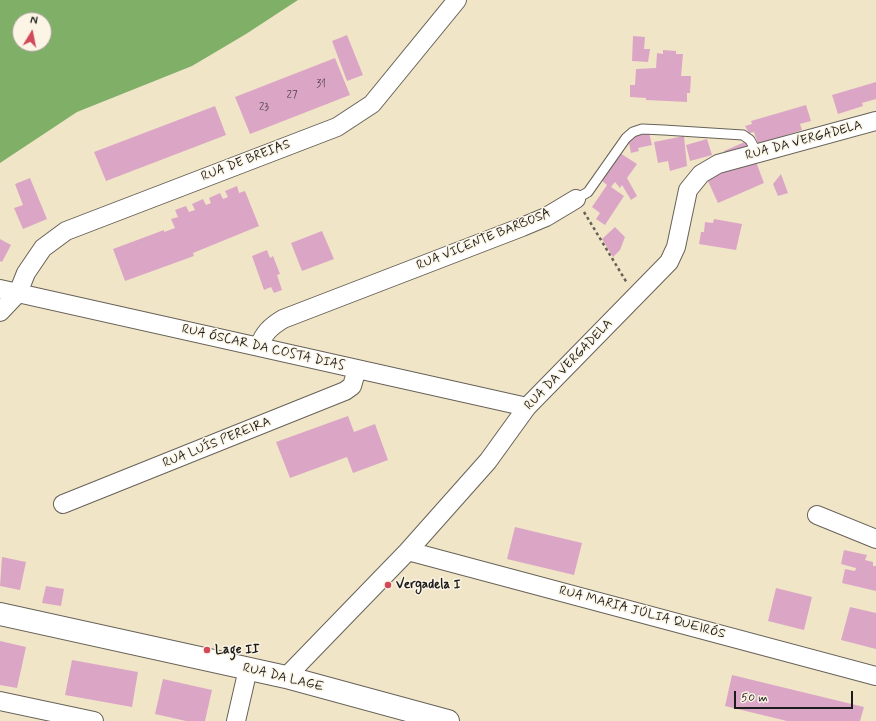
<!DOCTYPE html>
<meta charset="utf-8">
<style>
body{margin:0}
#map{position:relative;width:876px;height:721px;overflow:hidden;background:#f1e5c8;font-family:Mynerve,sans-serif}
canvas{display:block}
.north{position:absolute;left:12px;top:12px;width:40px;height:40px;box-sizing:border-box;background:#fcf5e5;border:1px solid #a29e95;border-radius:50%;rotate:10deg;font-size:11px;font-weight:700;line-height:16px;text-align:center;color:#1c1c1c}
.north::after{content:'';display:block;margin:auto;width:14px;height:18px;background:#d1495b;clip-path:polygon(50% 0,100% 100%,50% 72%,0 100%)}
.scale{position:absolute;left:734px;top:691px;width:119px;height:18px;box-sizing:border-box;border:2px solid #1c1c1c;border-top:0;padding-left:5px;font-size:12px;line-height:14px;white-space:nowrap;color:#1c1c1c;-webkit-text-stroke:3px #fcf5e5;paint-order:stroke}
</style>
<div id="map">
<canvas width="876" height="721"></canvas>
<div class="north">N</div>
<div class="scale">50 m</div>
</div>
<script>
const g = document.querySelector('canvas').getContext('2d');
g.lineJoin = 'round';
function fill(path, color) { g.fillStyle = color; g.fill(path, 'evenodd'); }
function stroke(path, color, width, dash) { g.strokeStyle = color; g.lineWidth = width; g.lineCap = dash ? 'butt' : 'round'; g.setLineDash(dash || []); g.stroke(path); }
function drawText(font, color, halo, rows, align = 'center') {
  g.font = font + ' Mynerve,sans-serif'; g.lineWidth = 3; g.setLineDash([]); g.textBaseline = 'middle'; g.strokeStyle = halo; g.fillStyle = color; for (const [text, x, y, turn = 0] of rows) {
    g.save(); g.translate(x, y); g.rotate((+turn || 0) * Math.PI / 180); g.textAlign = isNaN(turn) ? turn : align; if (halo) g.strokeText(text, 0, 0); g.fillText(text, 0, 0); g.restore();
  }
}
fill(new Path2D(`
 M 0,0 L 298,0 L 246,34 L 192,66 L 77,112 L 0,163 ZM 20,20 L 44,20 L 44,44 L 20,44 Z`), '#80b068');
fill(new Path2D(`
 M 347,35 L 363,75 L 347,81 L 332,41 Z
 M 633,36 L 645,37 L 644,49 L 650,49 L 648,62 L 632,61 Z
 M 663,50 L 676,51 L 676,54 L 683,54 L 681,76 L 691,76 L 690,93 L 687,93 L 687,102 L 646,100 L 646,98 L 630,97 L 630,85 L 635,85 L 636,69 L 656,68 L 657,53 L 663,54 Z
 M 335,58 L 350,95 L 250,134 L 235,97 Z
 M 876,82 L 876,99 L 862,103 L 863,106 L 838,114 L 832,95 Z
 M 806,105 L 811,121 L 800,124 L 802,130 L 758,144 L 754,132 L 749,133 L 745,126 L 752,124 L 751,121 Z
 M 215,106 L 226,135 L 106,181 L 94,152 Z
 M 649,133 L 652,145 L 638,148 L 639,151 L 631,153 L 629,143 L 632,137 Z
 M 684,136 L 687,166 L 670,171 L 668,161 L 658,163 L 654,142 Z
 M 707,139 L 712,155 L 690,161 L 686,145 Z
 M 747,141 L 749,146 L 726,157 L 724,151 Z
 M 620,153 L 637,164 L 627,178 L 637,196 L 631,200 L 622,185 L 620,188 L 615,182 L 611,187 L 624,196 L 605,225 L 596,219 L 600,213 L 592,207 L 607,185 L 601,180 Z
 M 755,159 L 764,183 L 718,203 L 707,179 Z
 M 781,174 L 788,193 L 778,196 L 773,184 Z
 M 30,178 L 47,219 L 23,229 L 14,208 L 23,205 L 15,184 Z
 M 237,186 L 239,193 L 245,191 L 259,226 L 193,253 L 194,256 L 125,281 L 113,249 L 164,230 L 164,232 L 175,228 L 171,219 L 178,217 L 175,210 L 186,206 L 189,212 L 195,210 L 192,204 L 203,199 L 206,205 L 211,203 L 209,198 L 220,193 L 223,199 L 228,197 L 225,191 Z
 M 714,219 L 742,224 L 736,250 L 699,244 L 701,232 L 704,232 L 705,222 L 713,223 Z
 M 615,227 L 625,237 L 620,250 L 613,257 L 602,239 Z
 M 322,231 L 334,259 L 302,271 L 291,243 Z
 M 0,239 L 11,245 L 2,262 L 0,261 Z
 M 267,250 L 270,258 L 273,256 L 280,274 L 277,275 L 282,290 L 274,293 L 271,287 L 264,290 L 252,256 Z
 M 348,416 L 354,432 L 375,424 L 388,460 L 353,473 L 347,457 L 290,478 L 276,442 Z
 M 515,527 L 582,543 L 574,575 L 507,559 Z
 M 844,550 L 867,555 L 865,560 L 873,562 L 873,566 L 876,566 L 876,591 L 842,583 L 845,569 L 855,571 L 856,568 L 841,564 Z
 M 2,557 L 26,562 L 20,590 L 0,586 Z
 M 46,586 L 64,589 L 61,606 L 42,603 Z
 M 776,588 L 812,597 L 804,630 L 768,621 Z
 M 850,607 L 876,613 L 876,649 L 841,640 Z
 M 0,641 L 26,647 L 17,688 L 0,685 Z
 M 72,660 L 138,672 L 132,707 L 65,695 Z
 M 732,675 L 864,707 L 860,721 L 787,721 L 725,706 Z
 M 163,679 L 212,690 L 205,721 L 186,721 L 155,714 Z`), '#dba6c5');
const service = new Path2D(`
 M 576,199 L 588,192 L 626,138 L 633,132 L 642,129 L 664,130 L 743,135 L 750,140 L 757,153`);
const minor = new Path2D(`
 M 0,289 L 527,407
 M 0,312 L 18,293 L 26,273 L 43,248 L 66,231 L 337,127 L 372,104 L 457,0
 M 259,346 C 264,333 270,327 283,319 L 522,227 L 546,217 L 576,199
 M 63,504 L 345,391 L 352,386 L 357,369
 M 817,515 L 876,539
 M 408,551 L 876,676
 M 286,677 L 408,551 L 488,461 L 527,407 L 669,262 L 676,247 L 688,190 L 701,174 L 718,164 L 876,121
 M 0,701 L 94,721
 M 236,721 L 248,669`);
const tertiary = new Path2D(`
 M 0,614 L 286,677 L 448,721`);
stroke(service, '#676258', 11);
stroke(minor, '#676258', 20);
stroke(tertiary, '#676258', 24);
stroke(new Path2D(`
 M 584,212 L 627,283`), '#676258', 2.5, [3, 3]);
stroke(service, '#fff', 9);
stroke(minor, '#fff', 18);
stroke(tertiary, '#fff', 22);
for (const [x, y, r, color] of [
 [388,585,4,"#d1495b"],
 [207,650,4,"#d1495b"]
]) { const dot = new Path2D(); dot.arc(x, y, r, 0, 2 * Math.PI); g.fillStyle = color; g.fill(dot); stroke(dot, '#fcf5e5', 1.5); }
drawText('11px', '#4c3e46', null, [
 ["31",321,85],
 ["27",292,96],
 ["23",264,108]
]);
drawText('13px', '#1c1c1c', '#fcf5e5', [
 ["RUA DA VERGADELA",804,141,-15],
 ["RUA DE BREIAS",246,161,-21],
 ["RUA VICENTE BARBOSA",484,240,-22],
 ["RUA ÓSCAR DA COSTA DIAS",263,348,13],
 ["RUA DA VERGADELA",569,365,-46],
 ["RUA LUÍS PEREIRA",217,443,-22],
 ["RUA MARIA JÚLIA QUEIRÓS",642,613,15],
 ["RUA DA LAGE",283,678,14]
]);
drawText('bold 13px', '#1c1c1c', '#fcf5e5', [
 ["Vergadela I",396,585],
 ["Lage II",215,650]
], 'left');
</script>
